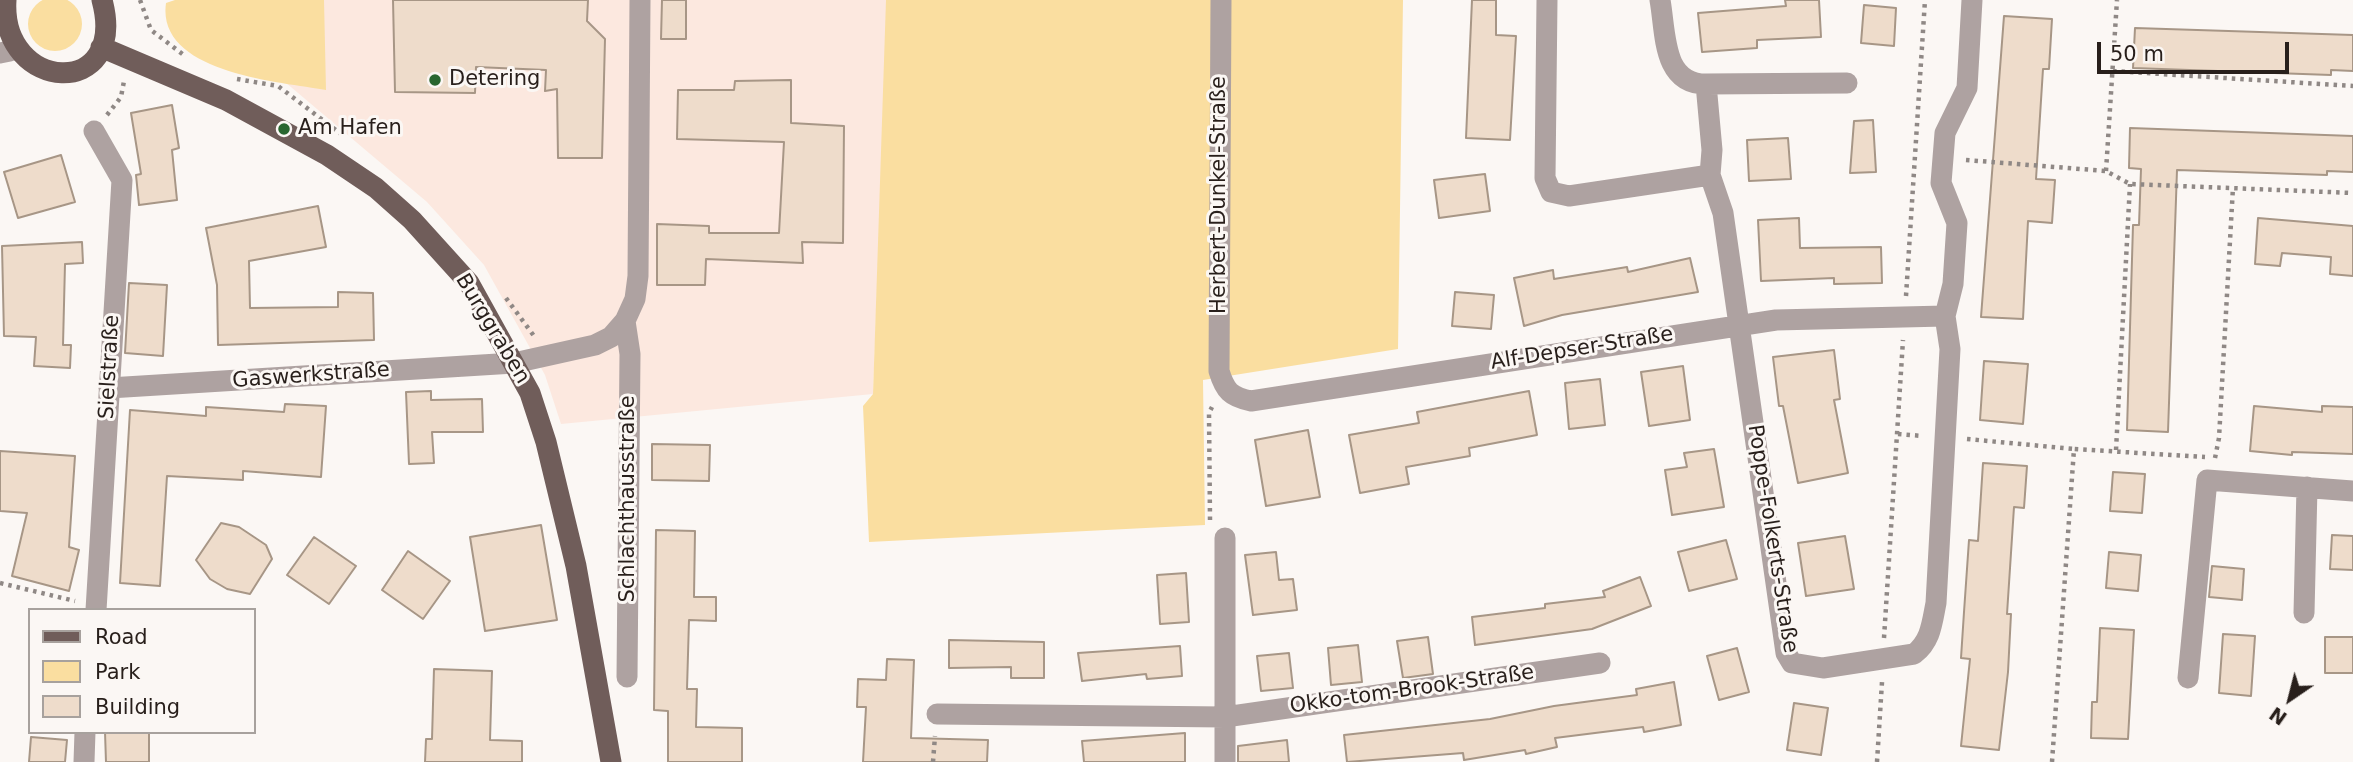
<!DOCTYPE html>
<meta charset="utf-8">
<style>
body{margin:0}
#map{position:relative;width:2353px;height:762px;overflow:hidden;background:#fbf7f4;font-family:"DejaVu Sans",sans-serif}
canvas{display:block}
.legend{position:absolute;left:28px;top:608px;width:228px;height:126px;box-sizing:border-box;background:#fbf7f4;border:2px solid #a7a19d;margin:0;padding:9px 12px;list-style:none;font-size:21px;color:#281f1b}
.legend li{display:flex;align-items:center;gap:14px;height:35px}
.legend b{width:35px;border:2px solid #a7a19d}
.north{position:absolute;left:2255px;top:664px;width:70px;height:70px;-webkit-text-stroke:5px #fbf7f4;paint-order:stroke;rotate:215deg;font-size:19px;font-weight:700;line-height:28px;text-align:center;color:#281f1b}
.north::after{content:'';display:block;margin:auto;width:24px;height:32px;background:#281f1b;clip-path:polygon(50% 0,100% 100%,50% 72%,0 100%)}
.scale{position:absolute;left:2097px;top:42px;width:192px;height:32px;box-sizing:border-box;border:4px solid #281f1b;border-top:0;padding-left:9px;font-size:21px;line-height:24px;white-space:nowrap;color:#281f1b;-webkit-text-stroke:5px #fbf7f4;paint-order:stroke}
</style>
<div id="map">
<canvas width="2353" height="762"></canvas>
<ul class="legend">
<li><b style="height:9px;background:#705d5a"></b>Road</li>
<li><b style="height:19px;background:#fadea0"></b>Park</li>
<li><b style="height:19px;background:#eedccb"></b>Building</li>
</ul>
<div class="north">N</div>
<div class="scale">50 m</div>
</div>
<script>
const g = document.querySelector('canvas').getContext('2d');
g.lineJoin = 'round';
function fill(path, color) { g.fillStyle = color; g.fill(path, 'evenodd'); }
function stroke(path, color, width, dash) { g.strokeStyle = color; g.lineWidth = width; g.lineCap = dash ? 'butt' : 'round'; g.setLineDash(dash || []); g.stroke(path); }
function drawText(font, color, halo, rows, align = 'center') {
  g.font = font + ' "DejaVu Sans",sans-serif'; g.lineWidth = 6; g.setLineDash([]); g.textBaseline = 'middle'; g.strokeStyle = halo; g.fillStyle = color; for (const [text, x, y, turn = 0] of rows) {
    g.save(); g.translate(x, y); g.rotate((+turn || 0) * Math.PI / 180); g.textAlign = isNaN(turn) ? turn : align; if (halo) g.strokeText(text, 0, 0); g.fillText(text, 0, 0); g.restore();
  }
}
fill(new Path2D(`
 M 188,0 L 888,0 L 873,394 L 561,424 L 545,375 L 484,265 L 427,202 Z`), '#fce8df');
fill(new Path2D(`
 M28 24a27 27 0 1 1 54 0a27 27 0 1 1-54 0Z
 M 175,0 L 324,0 L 326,90 C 279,82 156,73 166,3 Z
 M 886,0 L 1403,0 L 1398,349 L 1203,380 L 1205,525 L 869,542 L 863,406 L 873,394 Z`), '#fadea0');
const building = new Path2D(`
 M 393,0 L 588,0 L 587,21 L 605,39 L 602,158 L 558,158 L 557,89 L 545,91 L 546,70 L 476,67 L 475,93 L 395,92 Z
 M 662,0 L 686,0 L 686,39 L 661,39 Z
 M 1472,0 L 1496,0 L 1496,35 L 1516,36 L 1510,140 L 1466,138 Z
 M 1785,0 L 1819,0 L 1821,37 L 1757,40 L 1757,48 L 1702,52 L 1698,13 L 1786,6 Z
 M 1864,5 L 1896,8 L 1894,46 L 1861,43 Z
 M 2004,16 L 2052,19 L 2049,69 L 2043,69 L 2036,179 L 2055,180 L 2052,223 L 2028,221 L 2023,319 L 1981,317 Z
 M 2135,28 L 2353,35 L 2353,71 L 2331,70 L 2331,75 L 2133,68 Z
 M 791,80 L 791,123 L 844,126 L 843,243 L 802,242 L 803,263 L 706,259 L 705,285 L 657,285 L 657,224 L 709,226 L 709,233 L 779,233 L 784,142 L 677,139 L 678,90 L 734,90 L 735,81 Z
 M 172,105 L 179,148 L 172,150 L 177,200 L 139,205 L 136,175 L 141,174 L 131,113 Z
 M 1873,120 L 1876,172 L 1850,173 L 1854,121 Z
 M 2130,128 L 2353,136 L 2353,172 L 2327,171 L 2327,175 L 2177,170 L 2168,432 L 2127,430 L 2133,225 L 2139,225 L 2141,169 L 2129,168 Z
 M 1788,138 L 1791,179 L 1749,181 L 1747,140 Z
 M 61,155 L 75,202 L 18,218 L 4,172 Z
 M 1485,174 L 1490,211 L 1439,218 L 1434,180 Z
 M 318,206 L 326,247 L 249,261 L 250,308 L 338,307 L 338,292 L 373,293 L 374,340 L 218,345 L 217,285 L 206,228 Z
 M 1799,218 L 1800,248 L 1881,247 L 1882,283 L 1834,284 L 1834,278 L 1761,281 L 1758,220 Z
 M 2258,218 L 2353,226 L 2353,276 L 2330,274 L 2331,257 L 2282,253 L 2280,266 L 2255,264 Z
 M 82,242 L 83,263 L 65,264 L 63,345 L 71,345 L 70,368 L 34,366 L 36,337 L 4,336 L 2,246 Z
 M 1690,258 L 1698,292 L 1562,315 L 1524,326 L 1514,278 L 1553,270 L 1554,279 L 1627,267 L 1628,272 Z
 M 129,283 L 167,285 L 163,356 L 125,353 Z
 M 1455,292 L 1494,295 L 1491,329 L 1452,326 Z
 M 1834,350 L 1840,399 L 1834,400 L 1848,473 L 1798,483 L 1783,406 L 1779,406 L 1773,357 Z
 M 1984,361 L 2028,364 L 2023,424 L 1980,420 Z
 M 1683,366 L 1690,420 L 1649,426 L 1641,372 Z
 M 1600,379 L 1605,425 L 1569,429 L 1565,383 Z
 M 431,391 L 431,400 L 482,399 L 483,432 L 432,432 L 434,463 L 409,464 L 406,392 Z
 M 1529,391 L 1537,435 L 1469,448 L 1470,456 L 1406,467 L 1409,484 L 1360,493 L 1349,435 L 1419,423 L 1417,412 Z
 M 285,404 L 326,406 L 321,477 L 243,471 L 243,480 L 167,476 L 160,586 L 120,583 L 130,410 L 206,416 L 206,407 L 284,412 Z
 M 2254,406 L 2322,412 L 2322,406 L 2353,407 L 2353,454 L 2292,452 L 2292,455 L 2250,451 Z
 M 1308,430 L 1320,497 L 1266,506 L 1255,440 Z
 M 652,444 L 710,445 L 709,481 L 652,480 Z
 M 1714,449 L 1724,507 L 1672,515 L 1665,470 L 1687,467 L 1684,453 Z
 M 0,451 L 75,456 L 69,547 L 79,550 L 69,591 L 12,576 L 27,513 L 0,511 Z
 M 1983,463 L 2027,466 L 2024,508 L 2014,507 L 2007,614 L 2011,614 L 2008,672 L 1999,750 L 1961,746 L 1970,659 L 1961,658 L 1964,612 L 1969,540 L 1978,541 Z
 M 2113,472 L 2145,474 L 2142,513 L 2110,511 Z
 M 221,523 L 239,527 L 266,545 L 272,559 L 250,594 L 227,589 L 210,579 L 196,560 Z
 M 541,525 L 557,620 L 485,631 L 470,537 Z
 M 656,530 L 695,531 L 694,597 L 716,597 L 716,621 L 689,620 L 687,689 L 697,689 L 696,727 L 742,728 L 742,762 L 668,762 L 668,711 L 654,710 Z
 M 2332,535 L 2353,536 L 2353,570 L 2330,569 Z
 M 1845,536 L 1854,589 L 1806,596 L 1798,543 Z
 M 314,537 L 356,566 L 329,604 L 287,575 Z
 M 1726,540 L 1737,579 L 1689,591 L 1678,552 Z
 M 408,551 L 450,581 L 423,619 L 382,590 Z
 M 1276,552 L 1279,580 L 1293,579 L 1297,610 L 1253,615 L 1245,555 Z
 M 2109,552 L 2141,555 L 2138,591 L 2106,588 Z
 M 2212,566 L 2244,569 L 2242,600 L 2209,597 Z
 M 1186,573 L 1189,622 L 1160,624 L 1157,575 Z
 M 1640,577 L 1651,606 L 1592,629 L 1475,645 L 1472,617 L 1545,608 L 1545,604 L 1605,597 L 1603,591 Z
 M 2100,628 L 2134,630 L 2128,739 L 2091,738 L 2092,702 L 2097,702 Z
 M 2223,634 L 2255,636 L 2251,696 L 2219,693 Z
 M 1428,637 L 1433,674 L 1403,678 L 1397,641 Z
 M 2325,637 L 2353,637 L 2353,673 L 2325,673 Z
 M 949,640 L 1044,642 L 1044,678 L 1011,678 L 1011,667 L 949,668 Z
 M 1358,645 L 1362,682 L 1331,685 L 1328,648 Z
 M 1180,646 L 1182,676 L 1147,679 L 1146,674 L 1082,681 L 1078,653 Z
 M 1737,648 L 1749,692 L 1719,700 L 1707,656 Z
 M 1289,653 L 1293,688 L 1261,691 L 1257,656 Z
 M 887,659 L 914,660 L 911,738 L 988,740 L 987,762 L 863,762 L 866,707 L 857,707 L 858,679 L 886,680 Z
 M 434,669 L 492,671 L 490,740 L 522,741 L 522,762 L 425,762 L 426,739 L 432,739 Z
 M 1674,682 L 1681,725 L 1644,732 L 1643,727 L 1555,738 L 1557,747 L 1526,754 L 1525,750 L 1464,760 L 1463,753 L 1347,762 L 1344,735 L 1490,719 L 1554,706 L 1637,695 L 1636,689 Z
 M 1794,703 L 1828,708 L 1821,755 L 1787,750 Z
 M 105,732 L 149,732 L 149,762 L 106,762 Z
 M 1185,733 L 1185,762 L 1084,762 L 1082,741 Z
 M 31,737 L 67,740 L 65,762 L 29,762 Z
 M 1287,740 L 1289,762 L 1238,762 L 1238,746 Z`);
fill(building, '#eedccb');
stroke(building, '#a79686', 2);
stroke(new Path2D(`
 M 140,0 L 151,30 L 185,56
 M 2113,71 L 2353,86
 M 237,79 L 278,86 L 341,134
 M 107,115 L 121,97 L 124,81
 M 1966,160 L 2106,171 L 2130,184 L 2353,193
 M 2106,171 L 2117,0
 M 1906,296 L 1925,0
 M 506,298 L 534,336
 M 1898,434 L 1923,436
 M 1967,439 L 2074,449
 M 2116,450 L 2130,184
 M 2215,458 L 2219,438 L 2233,187
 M 1210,520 L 1209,413 L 1212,407
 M 0,583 L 75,601
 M 1884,638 L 1903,340
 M 933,762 L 935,736
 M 1877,762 L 1882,682
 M 2052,762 L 2074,449 L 2205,457`), '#8f8885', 4.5, [3.5, 5]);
stroke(new Path2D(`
 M 1221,0 L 1219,371 C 1225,391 1231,397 1251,401 L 1776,320 L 1945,316
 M 1547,0 L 1545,178 L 1551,192 L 1569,196 L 1710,175
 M 1660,0 C 1666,33 1662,84 1706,84 L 1712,150 L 1710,175 L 1723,213 L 1786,653 L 1792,663 L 1823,668 L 1914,654 C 1931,641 1932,623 1936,603 L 1950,349 L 1945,316 L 1953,284 L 1957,223 L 1941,183 L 1945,133 L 1967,88 L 1972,0
 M 0,53 L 10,51
 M 1706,84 L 1847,83
 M 94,131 L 122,180 L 96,610
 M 625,321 L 630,354 L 627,677
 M 109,388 L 514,363 L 595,345 L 611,337 L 625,321 L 635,299 L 638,276 L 640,0
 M 1225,538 L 1225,762
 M 2304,613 L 2307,487
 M 2188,678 L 2207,480 L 2353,491
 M 937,714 L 1225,717 L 1600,663
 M 84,762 L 85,732`), '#aea2a1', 21);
stroke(new Path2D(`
 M 6,0 C 0,93 129,101 102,0
 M 101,47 L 226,100 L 327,155 L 376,188 L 412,220 L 469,283 L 530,393 L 546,442 L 576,566 L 611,762`), '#705d5a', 21);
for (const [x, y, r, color] of [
 [435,80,7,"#28662f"],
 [284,129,7,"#28662f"]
]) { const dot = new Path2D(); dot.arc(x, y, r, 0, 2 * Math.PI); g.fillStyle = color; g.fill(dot); stroke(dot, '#fbf7f4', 2.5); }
drawText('21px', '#281f1b', '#fbf7f4', [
 ["Detering",449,80],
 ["Am Hafen",298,129]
], 'left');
drawText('21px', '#281f1b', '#fbf7f4', [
 ["Herbert-Dunkel-Straße",1220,195,-90],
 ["Burggraben",492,329,59],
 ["Alf-Depser-Straße",1582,349,-9],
 ["Sielstraße",110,367,-87],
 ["Gaswerkstraße",311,376,-4],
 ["Schlachthausstraße",629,499,-90],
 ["Poppe-Folkerts-Straße",1772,539,81],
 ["Okko-tom-Brook-Straße",1412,690,-8]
]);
</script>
